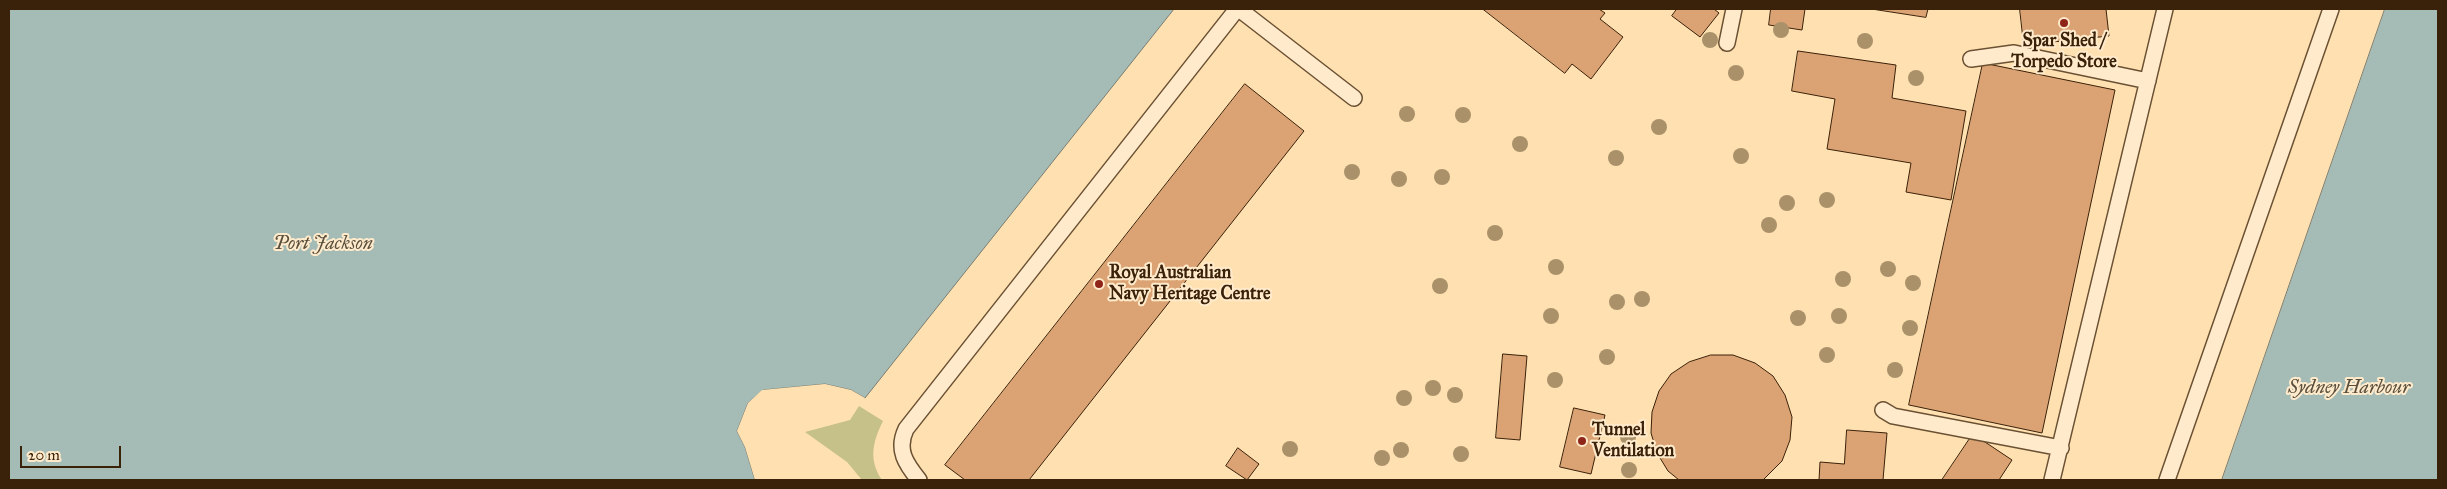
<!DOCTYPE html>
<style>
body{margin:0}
#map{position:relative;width:2447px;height:489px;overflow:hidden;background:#ffe0b1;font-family:"IM FELL Great Primer",serif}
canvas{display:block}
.frame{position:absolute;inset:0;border:10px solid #3a2109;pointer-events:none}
.scale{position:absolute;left:20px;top:446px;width:101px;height:22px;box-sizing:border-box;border:2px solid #3a2109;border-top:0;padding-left:6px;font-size:15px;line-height:18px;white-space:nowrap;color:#3a2109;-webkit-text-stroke:4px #ffebcc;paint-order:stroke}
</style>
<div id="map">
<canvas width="2447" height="489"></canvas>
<div class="frame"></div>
<div class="scale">20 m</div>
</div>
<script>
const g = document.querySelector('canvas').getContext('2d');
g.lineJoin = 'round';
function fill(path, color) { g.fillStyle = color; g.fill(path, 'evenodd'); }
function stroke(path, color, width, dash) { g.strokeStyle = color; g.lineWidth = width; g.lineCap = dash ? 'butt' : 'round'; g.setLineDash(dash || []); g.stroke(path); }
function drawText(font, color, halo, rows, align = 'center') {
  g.font = font + ' "IM FELL Great Primer",serif'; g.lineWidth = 4; g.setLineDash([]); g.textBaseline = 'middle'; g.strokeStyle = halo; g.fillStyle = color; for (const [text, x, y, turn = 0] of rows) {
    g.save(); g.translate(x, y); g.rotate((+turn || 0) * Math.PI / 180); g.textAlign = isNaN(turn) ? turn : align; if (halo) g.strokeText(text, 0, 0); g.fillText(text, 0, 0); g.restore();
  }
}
fill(new Path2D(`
 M 859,406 L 883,421 C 873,441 868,460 882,480 L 862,480 L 847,462 L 805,432 L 850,420 Z`), '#c6c188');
const water = new Path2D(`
 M 9,9 L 1174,9 L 865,398 L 851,390 L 825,384 L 763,390 L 748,403 L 737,431 L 745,447 L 755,480 L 9,480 Z
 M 2385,9 L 2438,9 L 2438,480 L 2222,480 Z`);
fill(water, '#a4bbb6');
stroke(water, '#7a7d71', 1);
fill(new Path2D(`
 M 825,384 L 851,390 L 865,398 L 863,400 L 850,392 L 825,386 L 764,393 L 750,405 L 739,430 L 747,446 L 757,480 L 755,480 L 745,447 L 737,431 L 748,403 L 762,390 Z`), '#ffe0b1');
const building = new Path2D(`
 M 1483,9 L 1599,9 L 1605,13 L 1600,19 L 1623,37 L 1591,79 L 1572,64 L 1565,73 Z
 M 1677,9 L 1714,9 L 1719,13 L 1700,37 L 1672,16 Z
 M 1771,9 L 1805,9 L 1802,30 L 1769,25 Z
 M 1872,9 L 1928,9 L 1926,17 Z
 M 2020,9 L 2106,9 L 2109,36 L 2024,45 Z
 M 1798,51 L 1896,65 L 1892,98 L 1966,111 L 1951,200 L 1906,192 L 1911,163 L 1827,149 L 1835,99 L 1792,91 Z
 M 1983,63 L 2115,90 L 2042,433 L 1909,405 Z
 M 1245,84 L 1304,131 L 1029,480 L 965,480 L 945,465 Z
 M 1503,354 L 1527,356 L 1520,440 L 1496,438 Z
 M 1711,355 L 1733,355 L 1755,363 L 1773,376 L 1785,395 L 1792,417 L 1790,440 L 1782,461 L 1763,480 L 1679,480 L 1668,471 L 1657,453 L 1651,433 L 1652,412 L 1659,391 L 1671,374 L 1689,362 Z
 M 1574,408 L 1605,415 L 1591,474 L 1560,467 Z
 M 1847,430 L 1887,433 L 1883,480 L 1819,480 L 1820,462 L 1844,464 Z
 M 1973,434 L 2012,460 L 1999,480 L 1942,480 Z
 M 1238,448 L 1259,464 L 1247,480 L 1226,466 Z`);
fill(building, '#dba374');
stroke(building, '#3a2109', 1);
const service = new Path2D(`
 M 1239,9 L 1354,98
 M 1727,43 L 1734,9
 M 1971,59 L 2014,53 L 2148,81
 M 1883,410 L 1893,416 L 2061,448
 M 919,480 C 906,464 896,450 906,429 L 1237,9
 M 2052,480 L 2165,9
 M 2167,480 L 2331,9`);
stroke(service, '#6b5133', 18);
stroke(service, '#ffebcc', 15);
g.fillStyle = '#aa916a';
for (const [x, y] of [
 [1781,30],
 [1710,40],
 [1865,41],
 [1736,73],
 [1916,78],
 [1407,114],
 [1463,115],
 [1659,127],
 [1520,144],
 [1741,156],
 [1616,158],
 [1352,172],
 [1442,177],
 [1399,179],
 [1827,200],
 [1787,203],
 [1769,225],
 [1495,233],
 [1556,267],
 [1888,269],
 [1843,279],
 [1913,283],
 [1440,286],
 [1642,299],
 [1617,302],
 [1551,316],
 [1839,316],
 [1798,318],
 [1910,328],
 [1827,355],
 [1607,357],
 [1895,370],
 [1555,380],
 [1433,388],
 [1455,395],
 [1404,398],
 [1628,437],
 [1290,449],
 [1401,450],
 [1461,454],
 [1382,458],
 [1629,470]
]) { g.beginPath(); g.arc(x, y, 8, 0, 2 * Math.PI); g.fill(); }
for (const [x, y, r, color] of [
 [2064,23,5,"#8f2418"],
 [1099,284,5,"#8f2418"],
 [1582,441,5,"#8f2418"]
]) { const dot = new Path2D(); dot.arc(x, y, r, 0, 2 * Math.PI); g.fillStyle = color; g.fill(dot); stroke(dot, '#ffebcc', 2); }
drawText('bold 18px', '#3a2109', '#ffebcc', [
 ["Spar Shed /",2064,42,"center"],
 ["Torpedo Store",2064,63,"center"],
 ["Royal Australian",1109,274],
 ["Navy Heritage Centre",1109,295],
 ["Tunnel",1592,431],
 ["Ventilation",1592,452]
], 'left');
drawText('italic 19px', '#5a4f3d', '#ffebcc', [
 ["Port Jackson",323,244],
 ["Sydney Harbour",2349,388]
]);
</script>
